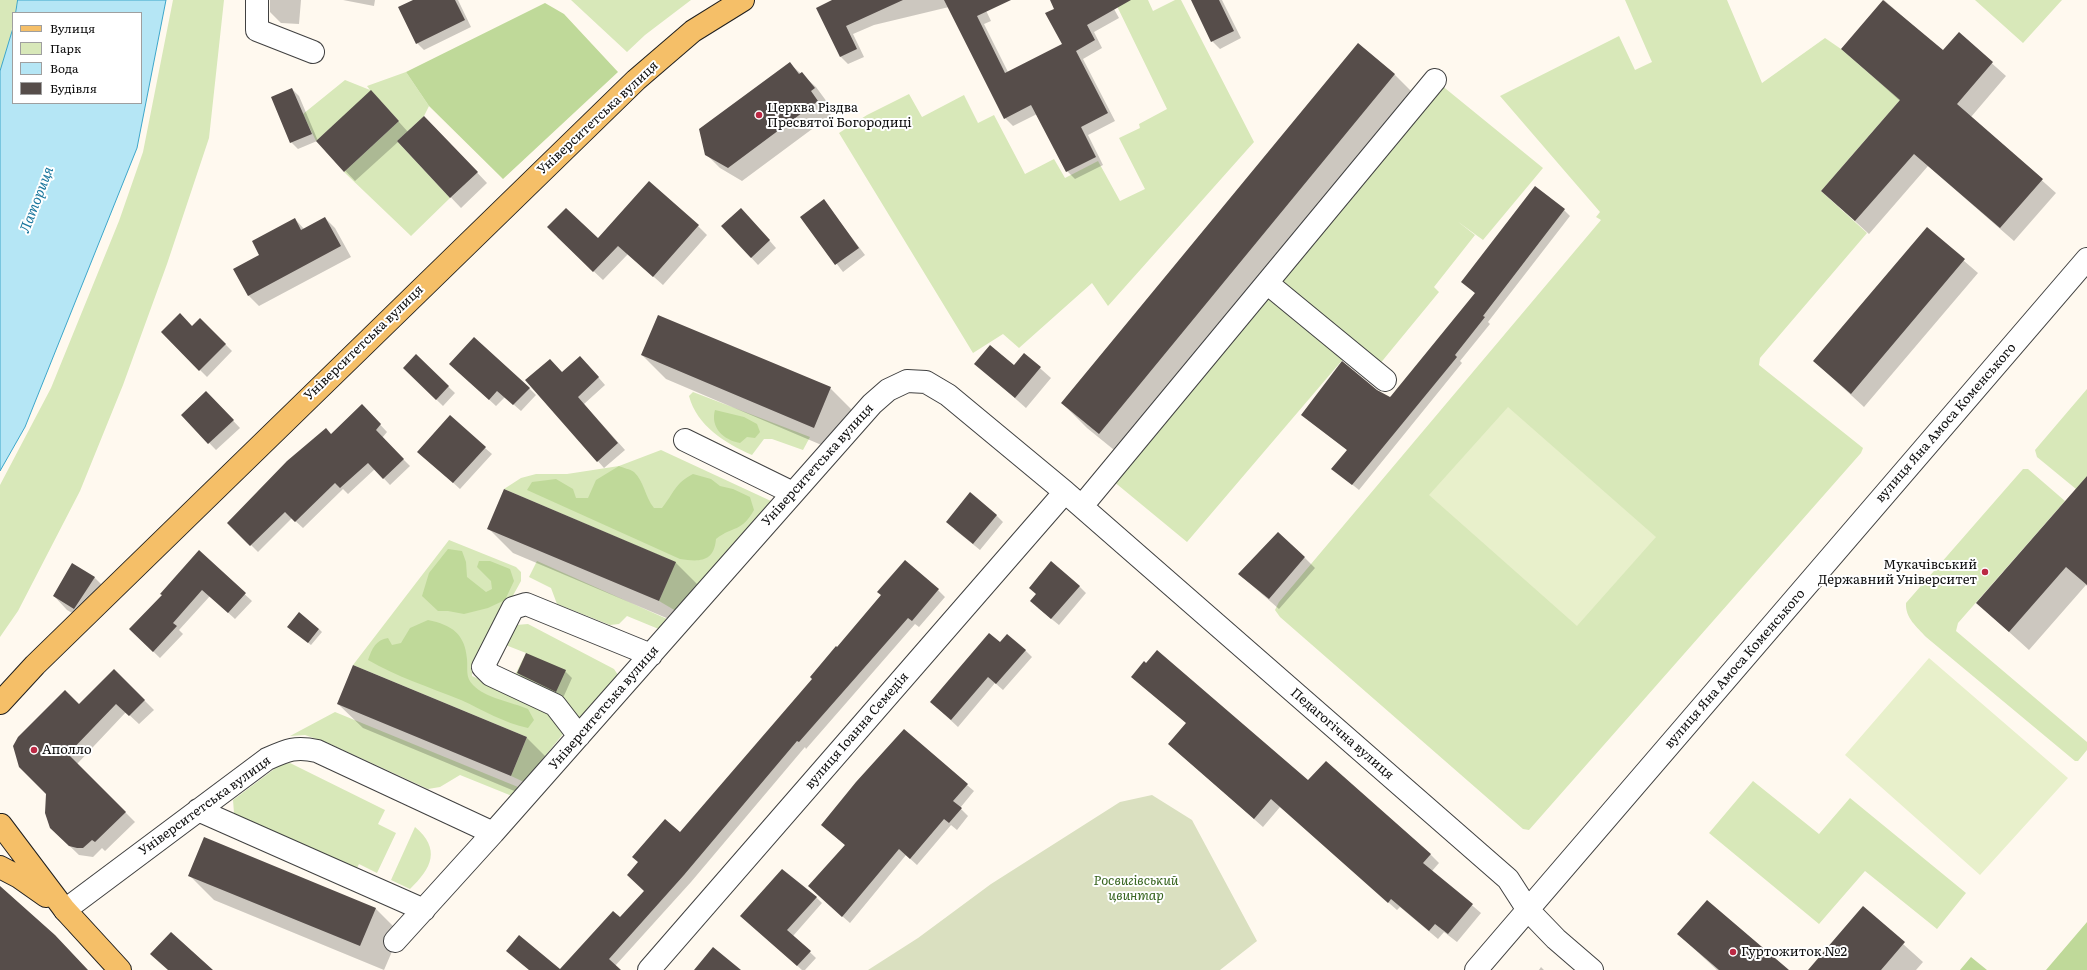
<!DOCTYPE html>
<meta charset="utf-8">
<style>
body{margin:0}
#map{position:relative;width:2087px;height:970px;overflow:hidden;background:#fff9ef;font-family:Literata,serif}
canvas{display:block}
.legend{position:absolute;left:12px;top:12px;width:130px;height:92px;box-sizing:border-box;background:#fff;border:1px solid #9f9f9f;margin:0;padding:5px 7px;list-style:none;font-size:12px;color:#0e0e0e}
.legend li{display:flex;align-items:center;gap:8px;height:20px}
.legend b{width:20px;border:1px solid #9f9f9f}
</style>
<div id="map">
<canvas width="2087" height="970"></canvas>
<ul class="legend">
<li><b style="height:5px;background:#f5bf68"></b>Вулиця</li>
<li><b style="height:11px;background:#d8e8b9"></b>Парк</li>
<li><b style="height:11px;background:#b5e6f5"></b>Вода</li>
<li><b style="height:11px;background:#564d4a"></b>Будівля</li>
</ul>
</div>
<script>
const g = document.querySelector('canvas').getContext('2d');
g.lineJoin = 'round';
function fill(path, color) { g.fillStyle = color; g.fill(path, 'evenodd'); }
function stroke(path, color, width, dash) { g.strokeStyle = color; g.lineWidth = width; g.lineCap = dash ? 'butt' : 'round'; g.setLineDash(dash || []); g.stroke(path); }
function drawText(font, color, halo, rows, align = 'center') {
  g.font = font + ' Literata,serif'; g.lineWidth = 4; g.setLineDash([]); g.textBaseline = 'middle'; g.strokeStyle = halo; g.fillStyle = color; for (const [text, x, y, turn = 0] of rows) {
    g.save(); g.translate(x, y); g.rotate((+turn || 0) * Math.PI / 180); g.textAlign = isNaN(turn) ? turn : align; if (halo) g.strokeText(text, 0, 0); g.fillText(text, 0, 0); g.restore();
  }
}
fill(new Path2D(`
 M 0,0 L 18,0 L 16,13 L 13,13 L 11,40 L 0,71 Z
 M 173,0 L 224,0 L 209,138 L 167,264 L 123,385 L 80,491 L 18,611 L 0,637 L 0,485 L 51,388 L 119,221 L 143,152 Z
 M 571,0 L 691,0 L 645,35 L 627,52 Z
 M 1114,0 L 1148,0 L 1153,11 L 1175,0 L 1181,0 L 1254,142 L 1108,306 L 1092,283 L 1019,348 L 1003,334 L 973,353 L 839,133 L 867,115 L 909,94 L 922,117 L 964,95 L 978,123 L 994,115 L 1025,174 L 1054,159 L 1065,178 L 1098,161 L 1120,201 L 1145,189 L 1119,138 L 1140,128 L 1139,124 L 1167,109 Z
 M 1625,0 L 1727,0 L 1762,83 L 1825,38 L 1841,49 L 1900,100 L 1821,191 L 1867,233 L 1760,358 L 1759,365 L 1863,448 L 1861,453 L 1529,830 L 1523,829 L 1280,617 L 1275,610 L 1279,602 L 1601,220 L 1596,217 L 1600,212 L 1500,96 L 1619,36 L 1635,70 L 1652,62 Z
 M 1975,0 L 2062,0 L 2023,43 Z
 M 406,72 L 429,106 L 424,116 L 397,141 L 450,198 L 411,236 L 344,172 L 399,121 L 371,91 L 316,141 L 303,114 L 345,80 L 370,90 L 367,86 Z
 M 1435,80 L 1543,168 L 1483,240 L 1457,221 L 1475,235 L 1434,287 L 1439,292 L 1374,371 L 1350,351 L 1187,542 L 1107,476 Z
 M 2087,389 L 2087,476 L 2076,489 L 2037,457 L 2035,450 Z
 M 693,392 L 810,437 L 803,450 L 772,439 L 764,439 L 752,455 C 725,443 697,426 689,396 Z
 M 661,450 L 771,501 L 676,611 L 659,601 L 675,562 L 504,489 L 521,478 L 536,474 L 567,474 L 619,466 Z
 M 2023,469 L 2028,469 L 2065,501 L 1958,623 L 1956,631 L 2087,742 L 2087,750 L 2078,761 L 2075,761 L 1926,637 C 1917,627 1905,618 1906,603 Z
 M 449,540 L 516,567 L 521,572 L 521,581 L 472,670 L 472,676 L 547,709 L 567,729 L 524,782 L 511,776 L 527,737 L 353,665 Z
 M 537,561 L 667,619 L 661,630 L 627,616 L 619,624 L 610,625 L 557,604 L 551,588 L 529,577 Z
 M 528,624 L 614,669 L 618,675 L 615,680 L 578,720 L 513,679 L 526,653 L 503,644 L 516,625 Z
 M 335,712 L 518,787 L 512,796 L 460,775 L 440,787 L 428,789 L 328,743 L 305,735 L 290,736 Z
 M 290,763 L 385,810 L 378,824 L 396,833 L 377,873 L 359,864 L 356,870 L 241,819 L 234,813 L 233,800 L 281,764 Z
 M 1753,781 L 1819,834 L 1850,798 L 1966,893 L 1937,929 L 1865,871 L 1819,924 L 1709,833 Z
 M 415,827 C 441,849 432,868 410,889 L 391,880 Z`), '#d8e8b9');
fill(new Path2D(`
 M 545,3 L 564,14 L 618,72 L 503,179 L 429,106 L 406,72 Z
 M 715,410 L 744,417 L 757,424 L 760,432 L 755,438 L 747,437 L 740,443 C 724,440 710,428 715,410 Z
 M 619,466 C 623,468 630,469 634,472 C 644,481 645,497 654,508 L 662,508 C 674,493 675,483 693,474 L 711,479 L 720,486 L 733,489 L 750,497 L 754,510 C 741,533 734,525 716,539 C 714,562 700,562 680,559 L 527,490 L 532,482 L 556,479 L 573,489 L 576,498 L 588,498 L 596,480 Z
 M 448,549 L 462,551 L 466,562 L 467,577 L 486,592 L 492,589 L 491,581 L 477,567 L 479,561 L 490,561 L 510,569 L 514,581 L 505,600 L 488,608 L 464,614 L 448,611 L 438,611 L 422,596 L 429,573 Z
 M 428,620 C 452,625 465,634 467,659 C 468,669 465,677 473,685 C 485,698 512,702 528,709 L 534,720 L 528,728 C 504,723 483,710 461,700 C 429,687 397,677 368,660 C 372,648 376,640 388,638 L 392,645 L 401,643 L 410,628 Z
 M 2087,922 L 2087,970 L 2046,970 Z
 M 1971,957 L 1987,970 L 1960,970 Z`), '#bfd999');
fill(new Path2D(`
 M 1152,795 L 1192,820 L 1257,941 L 1220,970 L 868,970 L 918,938 L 991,884 L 1120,802 Z`), '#dae0c0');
fill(new Path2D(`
 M 1508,407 L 1656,537 L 1577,626 L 1429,495 Z
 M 1929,658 L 2068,778 L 1980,875 L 1845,755 Z`), '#e8f0cb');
const water = new Path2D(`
 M 18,0 L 166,0 L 137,148 L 25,427 L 0,471 L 0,71 L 13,28 L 13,103 L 141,103 L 141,13 L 16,13 Z`);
fill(water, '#b5e6f5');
stroke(water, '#3da6ca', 1);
fill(new Path2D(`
 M 270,0 L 301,0 L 299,24 L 281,23 L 270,12 Z
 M 343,0 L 375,0 L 374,6 Z
 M 416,0 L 458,0 L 471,27 L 424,50 L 417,43 Z
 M 834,0 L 981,0 L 991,21 L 984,24 L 1008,72 L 1064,44 L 1055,9 L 1061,0 L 1109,0 L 1119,18 L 1094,32 L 1102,48 L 1083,59 L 1115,121 L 1088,135 L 1103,165 L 1075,179 L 1067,171 L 1037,114 L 1013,126 L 1005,118 L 949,7 L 874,25 L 853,34 L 864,57 L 848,64 L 841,57 Z
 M 1192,0 L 1222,0 L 1241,38 L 1220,49 L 1212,41 Z
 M 1884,0 L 1943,52 L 1959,34 L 2006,76 L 1971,117 L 2056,193 L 2014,241 L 1928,166 L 1869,234 L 1822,191 L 1900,101 L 1842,49 Z
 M 1358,44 L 1395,75 L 1419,99 L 1124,458 L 1087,428 L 1062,403 Z
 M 789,63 L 816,87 L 827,102 L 823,105 L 831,115 L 742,181 L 720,168 L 706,154 Z
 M 292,89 L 299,96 L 318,141 L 381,102 L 408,132 L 434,127 L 487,183 L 461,208 L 398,142 L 355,181 L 317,141 L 298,149 L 291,142 Z
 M 824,201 L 865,255 L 843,272 L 801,217 Z
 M 1564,210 L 1570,216 L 1488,322 L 1490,324 L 1460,361 L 1462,363 L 1359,490 L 1339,474 L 1347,450 L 1308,420 L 1390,398 L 1476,294 L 1463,282 Z
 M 748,216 L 776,248 L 758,265 L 722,226 Z
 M 325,218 L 335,228 L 351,257 L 259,306 L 249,296 L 234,269 L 261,255 L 295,219 L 304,229 Z
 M 698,226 L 707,235 L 663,285 L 628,254 L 603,280 L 557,237 L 598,240 Z
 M 1927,229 L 1978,273 L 1864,407 L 1814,361 Z
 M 200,319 L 232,351 L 207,377 L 162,332 L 192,327 Z
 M 1024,354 L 1051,378 L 1026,408 L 976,364 L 1014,366 Z
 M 642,355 L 830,388 L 855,413 L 838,452 L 666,379 Z
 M 416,356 L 455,393 L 443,406 L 404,368 Z
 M 587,364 L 605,385 L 584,404 L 625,450 L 604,468 L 527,381 L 562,373 Z
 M 458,371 L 529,388 L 536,395 L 521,411 L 505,397 L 496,406 Z
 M 206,392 L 240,428 L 216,450 L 182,415 Z
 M 362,405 L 387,432 L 382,438 L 410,466 L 390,485 L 375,469 L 348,494 L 343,489 L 303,528 L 292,518 L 258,552 L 229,523 L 331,435 Z
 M 485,448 L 492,454 L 460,489 L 426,458 Z
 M 2087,477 L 2087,586 L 2086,585 L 2029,650 L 1977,603 Z
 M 996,515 L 1003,522 L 980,550 L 954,529 Z
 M 489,529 L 675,562 L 700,587 L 683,625 L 513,553 Z
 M 199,552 L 252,601 L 235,619 L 210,596 L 179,630 L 183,634 L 160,658 L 130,629 L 163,595 Z
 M 1305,558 L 1315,568 L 1279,609 L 1239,574 Z
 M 94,577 L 108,591 L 88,622 L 67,610 L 54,596 Z
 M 1079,586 L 1086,593 L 1059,625 L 1038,608 Z
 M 938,590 L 945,597 L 919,627 L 915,624 L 806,749 L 805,747 L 691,882 L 615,966 L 618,970 L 560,970 L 620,919 L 645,891 L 680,833 L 814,679 Z
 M 319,629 L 322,632 L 311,645 L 292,630 Z
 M 1000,644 L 1025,650 L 1032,657 L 1003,690 L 995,683 L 958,727 L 931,702 Z
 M 354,666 L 527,738 L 551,762 L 536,800 L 363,728 L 338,704 Z
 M 114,670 L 154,710 L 139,724 L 126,712 L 77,764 L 135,822 L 105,851 L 102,848 L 93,857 L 79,855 L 51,828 L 79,705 Z
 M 565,671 L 572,678 L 563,698 L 525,680 L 518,673 Z
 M 1132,677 L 1308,782 L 1326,762 L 1431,855 L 1439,863 L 1432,871 L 1481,913 L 1457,942 L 1444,932 L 1438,939 L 1400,907 L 1397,910 L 1280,807 L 1263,827 L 1178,752 L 1187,723 Z
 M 967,785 L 974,791 L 960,808 L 968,816 L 957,830 L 951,825 L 917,865 L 906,855 L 850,923 L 816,893 L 846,846 L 822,825 Z
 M 189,875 L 375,908 L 400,933 L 384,970 L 214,900 Z
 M 816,897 L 822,903 L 793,936 L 816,958 L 805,970 L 802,970 L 748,922 Z
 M 1863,908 L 1923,962 L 1916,970 L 1809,970 Z
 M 1678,934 L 1787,970 L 1717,970 Z
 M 1541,967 L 1544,970 L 1539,970 Z`), '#0003');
fill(new Path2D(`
 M 413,0 L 455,0 L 465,20 L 416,44 L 398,7 Z
 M 832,0 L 903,0 L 846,26 L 857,49 L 840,57 L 816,8 Z
 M 944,0 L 1011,0 L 977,16 L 1005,73 L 1062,44 L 1045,13 L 1054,9 L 1050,0 L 1131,0 L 1087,25 L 1095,40 L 1076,51 L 1108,113 L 1081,127 L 1096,157 L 1066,172 L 1031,105 L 1004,119 Z
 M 1191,0 L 1219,0 L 1234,31 L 1211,42 Z
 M 1883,0 L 1943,50 L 1959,32 L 1993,62 L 1957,104 L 2043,179 L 2000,228 L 1914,154 L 1855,221 L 1821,191 L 1900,100 L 1841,49 Z
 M 1358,43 L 1395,74 L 1099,434 L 1061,403 Z
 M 790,62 L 799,74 L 802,72 L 815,88 L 811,91 L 818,101 L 728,168 L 705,155 L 699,129 Z
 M 292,88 L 312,134 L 290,143 L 271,97 Z
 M 371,90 L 399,121 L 344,172 L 316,141 Z
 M 424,116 L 478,172 L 450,198 L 397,141 Z
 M 649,181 L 699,225 L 653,277 L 618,246 L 593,272 L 547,227 L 566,208 L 598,238 Z
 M 1535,186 L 1565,209 L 1483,316 L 1485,317 L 1455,355 L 1457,357 L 1352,485 L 1331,469 L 1347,450 L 1301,415 L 1342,361 L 1377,390 L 1390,397 L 1391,396 L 1475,293 L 1461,282 Z
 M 824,199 L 859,248 L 835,265 L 800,217 Z
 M 741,208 L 770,240 L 751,258 L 721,226 Z
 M 325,217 L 341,246 L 248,296 L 233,269 L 259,255 L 252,241 L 295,218 L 301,230 Z
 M 1927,227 L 1965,259 L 1851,394 L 1813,361 Z
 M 180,313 L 192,326 L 200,318 L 226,344 L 199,371 L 161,332 Z
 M 658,315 L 831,387 L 814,428 L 641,355 Z
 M 474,337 L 530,388 L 513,405 L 497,391 L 489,400 L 449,364 Z
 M 990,345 L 1014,365 L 1024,353 L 1041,367 L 1015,398 L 974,364 Z
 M 416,354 L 449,386 L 436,400 L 403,368 Z
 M 580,356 L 599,377 L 578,397 L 618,443 L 597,462 L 525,380 L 550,359 L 562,372 Z
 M 206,391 L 234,420 L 208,444 L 181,415 Z
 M 362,404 L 381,424 L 376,430 L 404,459 L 383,479 L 368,463 L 340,488 L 335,483 L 295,522 L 285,512 L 250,546 L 227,523 L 287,461 L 326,428 L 331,434 Z
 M 450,415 L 486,447 L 453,483 L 417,452 Z
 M 2087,476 L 2087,585 L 2066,567 L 2009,632 L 1976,603 Z
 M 504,489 L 676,562 L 659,601 L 487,529 Z
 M 970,492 L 997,515 L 973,544 L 946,522 Z
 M 1278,532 L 1305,557 L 1269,599 L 1238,574 Z
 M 199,550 L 246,593 L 228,613 L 202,590 L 173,623 L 177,626 L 153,652 L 129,629 L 162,595 L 160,594 Z
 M 905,560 L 939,589 L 912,621 L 908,618 L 799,742 L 797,741 L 684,875 L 609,959 L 621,970 L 529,970 L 506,951 L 519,935 L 560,969 L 613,911 L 620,917 L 644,891 L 627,875 L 638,862 L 632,857 L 665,819 L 680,832 L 812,679 L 810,677 L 836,646 L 837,647 L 881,595 L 877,592 Z
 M 1051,561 L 1080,586 L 1051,619 L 1030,601 L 1036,594 L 1029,588 Z
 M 72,563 L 95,577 L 74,609 L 53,596 Z
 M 299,612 L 319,629 L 308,643 L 287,627 Z
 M 989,633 L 1000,642 L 1007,634 L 1026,650 L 996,684 L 988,677 L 951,720 L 930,702 Z
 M 1157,650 L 1308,780 L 1326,761 L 1431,854 L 1423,863 L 1473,904 L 1448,934 L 1435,924 L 1429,931 L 1391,899 L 1388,903 L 1271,799 L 1254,819 L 1168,744 L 1186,723 L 1131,677 L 1144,661 L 1146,663 Z
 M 526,653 L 566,670 L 556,692 L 517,673 Z
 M 353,665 L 527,737 L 511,776 L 337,704 Z
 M 114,669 L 145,700 L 129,716 L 116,704 L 68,754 L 126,812 L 95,842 L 92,840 L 83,848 L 77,848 L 69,846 L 50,828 L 45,813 L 46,794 L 19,767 L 13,746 L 18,737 L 65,690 L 79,704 Z
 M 904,729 L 968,784 L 953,801 L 962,808 L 949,823 L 944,819 L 910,859 L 899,849 L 842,917 L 808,886 L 845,845 L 821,825 L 856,782 Z
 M 204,837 L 376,908 L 360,946 L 188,876 Z
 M 782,869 L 817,897 L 787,930 L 811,951 L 797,966 L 740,916 Z
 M 0,886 L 55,935 L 88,970 L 0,970 Z
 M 1707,900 L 1789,970 L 1719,970 L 1677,934 Z
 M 1863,906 L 1905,942 L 1881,970 L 1808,970 Z
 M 171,932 L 213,970 L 168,970 L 150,954 Z
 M 713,947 L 741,970 L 694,970 Z`), '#564d4a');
const minor = new Path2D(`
 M 257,0 L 257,30 L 313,52
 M 1267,283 L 1385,380
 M 685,440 L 793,493
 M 1082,506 L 1435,80
 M 579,736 L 555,705 L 491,675 L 483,667 L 513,608 L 526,604 L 651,655
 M 198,810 L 424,910
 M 65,910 L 267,759 C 287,750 296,746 317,751 L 493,833 L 872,404 L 888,390 L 907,381 L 926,382 L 948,395 L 1065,492 L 1508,879 L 1528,910 L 1556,939 L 1592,970
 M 395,941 L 493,833
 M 649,970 L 1065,492
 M 1476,970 L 2087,259`);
const major = new Path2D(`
 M 0,703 L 35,665 L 636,80 L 693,31 L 743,0
 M 1,825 L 65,910 L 120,970
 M 0,867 L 19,877 L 46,896`);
stroke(minor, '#414141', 24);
stroke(major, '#1f1f1f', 24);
stroke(minor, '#fff', 22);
stroke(major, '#f5bf68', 22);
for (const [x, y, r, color] of [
 [759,115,4,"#bb2944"],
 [1985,572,4,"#bb2944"],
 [34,750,4,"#bb2944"],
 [1733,952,4,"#bb2944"]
]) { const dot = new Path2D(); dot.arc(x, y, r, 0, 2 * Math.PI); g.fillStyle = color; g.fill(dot); stroke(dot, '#fff', 1.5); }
drawText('13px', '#0e0e0e', '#fff', [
 ["Церква Різдва",767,108],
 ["Пресвятої Богородиці",767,123],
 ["Мукачівський",1977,565,"right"],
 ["Державний Університет",1977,580,"right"],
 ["Аполло",42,750],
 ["Гуртожиток №2",1741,952]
], 'left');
drawText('13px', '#0e0e0e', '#fff', [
 ["Університетська вулиця",598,118,-43],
 ["Університетська вулиця",364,343,-44],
 ["вулиця Яна Амоса Коменського",1946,423,-49],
 ["Університетська вулиця",818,465,-48],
 ["вулиця Яна Амоса Коменського",1735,669,-49],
 ["Університетська вулиця",604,708,-49],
 ["вулиця Іоанна Семедія",857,731,-49],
 ["Педагогічна вулиця",1342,734,41],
 ["Університетська вулиця",205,806,-36]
]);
drawText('italic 13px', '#37641f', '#fff', [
 ["Росвигівський",1136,881],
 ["цвинтар",1136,896]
]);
drawText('italic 14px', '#1a769d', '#fff', [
 ["Латориця",37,200,-69]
]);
</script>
